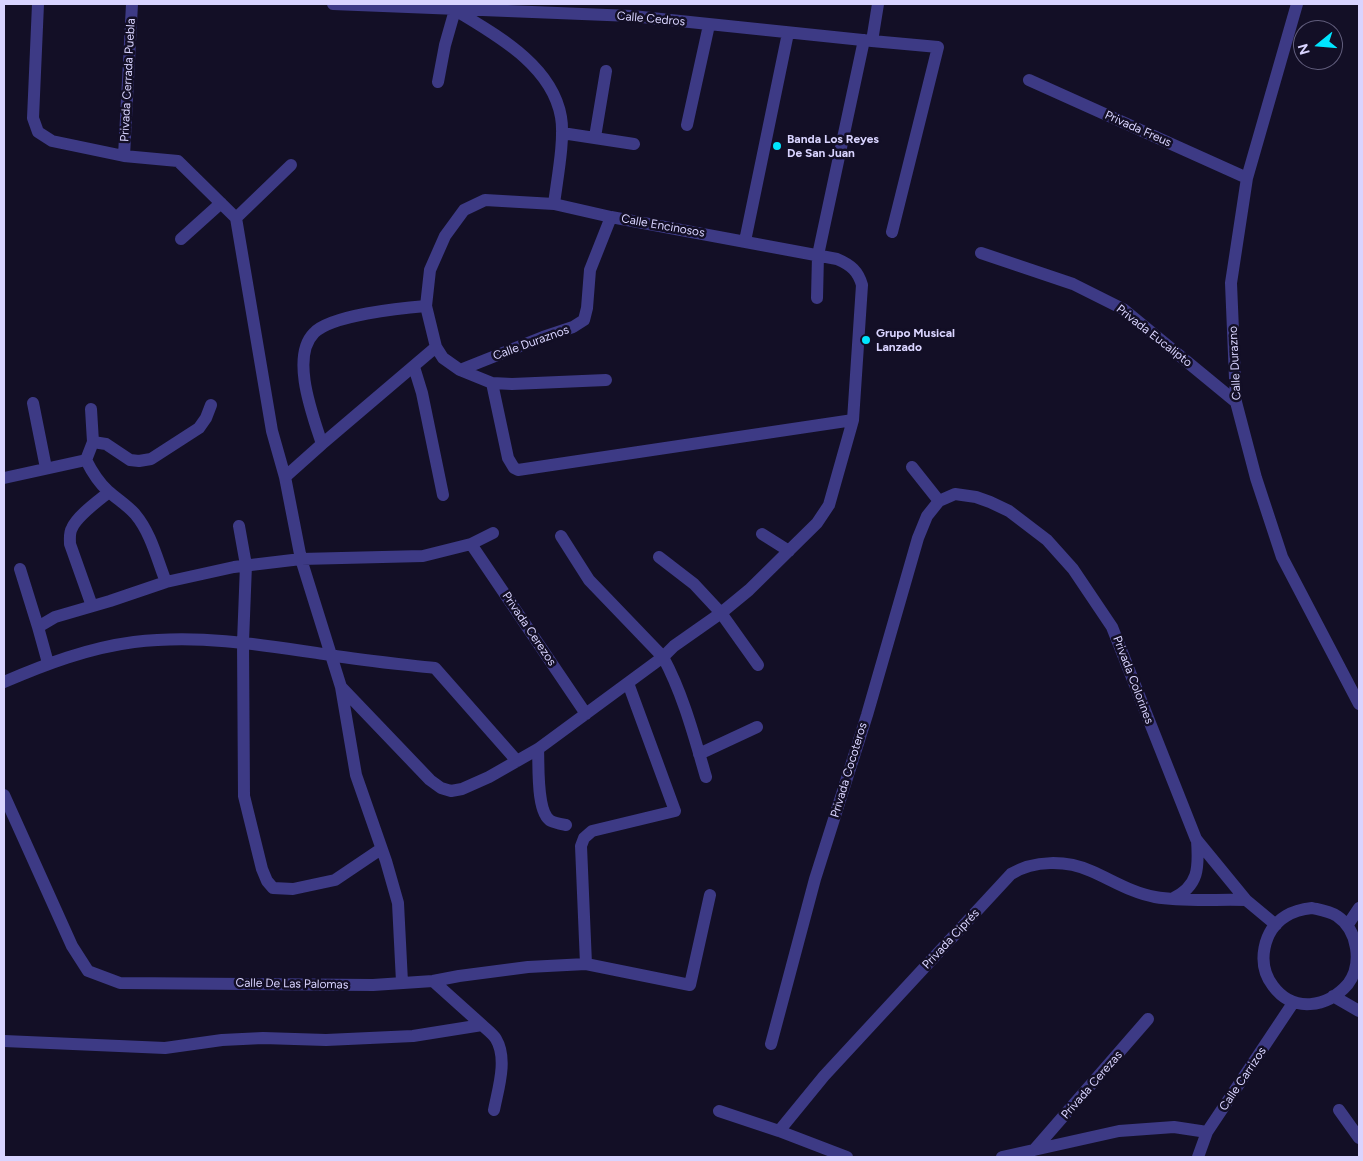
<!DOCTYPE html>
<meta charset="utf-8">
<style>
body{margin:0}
#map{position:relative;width:1363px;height:1161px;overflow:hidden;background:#130f26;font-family:Figtree,sans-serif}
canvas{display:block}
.frame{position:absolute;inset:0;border:5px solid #d9d4ff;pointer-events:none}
.north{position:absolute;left:1293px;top:20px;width:50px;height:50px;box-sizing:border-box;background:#130f26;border:1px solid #625e7d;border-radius:50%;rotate:253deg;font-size:14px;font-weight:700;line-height:20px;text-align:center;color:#d9d4ff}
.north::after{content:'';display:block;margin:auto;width:18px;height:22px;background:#00e5ff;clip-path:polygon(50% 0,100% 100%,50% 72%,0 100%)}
</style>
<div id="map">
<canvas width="1363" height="1161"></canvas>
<div class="frame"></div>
<div class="north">N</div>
</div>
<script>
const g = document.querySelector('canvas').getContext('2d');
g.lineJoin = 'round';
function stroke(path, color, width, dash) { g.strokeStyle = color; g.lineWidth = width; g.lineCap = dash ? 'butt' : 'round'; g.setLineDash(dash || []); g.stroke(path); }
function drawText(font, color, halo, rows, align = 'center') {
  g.font = font + ' Figtree,sans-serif'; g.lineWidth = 5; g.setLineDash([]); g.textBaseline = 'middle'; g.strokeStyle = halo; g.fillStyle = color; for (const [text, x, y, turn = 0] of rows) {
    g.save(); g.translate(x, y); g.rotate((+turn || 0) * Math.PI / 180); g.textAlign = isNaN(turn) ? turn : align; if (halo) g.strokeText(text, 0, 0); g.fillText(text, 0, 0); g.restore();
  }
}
stroke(new Path2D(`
 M 38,4 L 33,118 L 38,132 L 52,141 L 124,156 L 178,161 L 236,218
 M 333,4 L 632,16 L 872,41 L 938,47 L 892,232
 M 1297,4 L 1247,178 L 1231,283 L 1236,402 L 1256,478 L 1282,557 L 1359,704
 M 872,41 L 878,4
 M 1029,80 L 1247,178
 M 438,82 L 445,45 L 455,10 C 496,35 552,65 561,117 C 565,139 557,180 554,204
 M 687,125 L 709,25
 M 562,133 L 634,144
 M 595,137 L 606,71
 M 124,156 L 132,4
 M 236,218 L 272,431 L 285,477 L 301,559 L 341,687 L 356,775 L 386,861 L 398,903 L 402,982
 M 236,218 L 291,165
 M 181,239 L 221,203
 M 745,241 L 788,33
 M 981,253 L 1073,284 L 1123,309 L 1236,402
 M 817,298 L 818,255 L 864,40
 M 414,367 L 422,393 L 443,495
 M 460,370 L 543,337 L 573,327 L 584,320 L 587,308 L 590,270 L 611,217
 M 492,383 L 508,458 L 514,468 L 518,470 L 853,420
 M 33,403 L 46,468
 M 91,409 L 93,442 L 86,460 C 92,472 98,482 108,491 C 117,499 127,505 135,514 C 151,533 157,559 166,582
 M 93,442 L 106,444 L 130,460 L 139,461 L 151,459 L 199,428 L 206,418 L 211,405
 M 322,444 C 313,416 290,357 314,333 C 331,315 401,308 426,306
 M 912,467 L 939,501
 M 285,477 L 322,444 L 436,347
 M 4,478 L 86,460
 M 239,526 L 246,565 L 243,642 L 244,796 L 262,869 L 267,881 L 273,888 L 293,889 L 335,880 L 381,849
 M 762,534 L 789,551
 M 561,536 L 589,580 L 663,657 C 683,694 694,736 706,777
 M 471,544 L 586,714
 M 659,557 L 694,584 L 721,613 L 758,665
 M 20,569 L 38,627
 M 92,606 L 70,544 C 70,539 69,533 72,528 C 77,516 98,501 109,492
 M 48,663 L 38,627 L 55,617 L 110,601 L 166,582 L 234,567 L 301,559 L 423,556 L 471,544 L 493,533
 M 4,682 C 46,664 88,648 134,642 C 201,634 264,645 330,655 C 365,661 400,664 435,668 L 517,761
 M 341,687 L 430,780 L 441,788 L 451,791 L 462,789 L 489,777 L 538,749 L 663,657 L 674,646 L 721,613 L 749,590 L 817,523 L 829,505 L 853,420 L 862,285 C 858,271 851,265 837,259 L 611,217 L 554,204 L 485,200 L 464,210 L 445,236 L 430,270 L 426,306 L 436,347 L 443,358 L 460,370 L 492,383 L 512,384 L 606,380
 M 538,749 C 539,765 536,813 551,821 C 555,823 561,824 566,825
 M 699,754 L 757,727
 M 4,795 L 72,946 L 88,971 L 120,983 L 373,985 L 433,981 L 459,976 L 528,967 L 586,964 L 690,985 L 710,895
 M 1172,899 C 1199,886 1199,868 1197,840
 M 1312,908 C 1321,910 1329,911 1337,916 C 1358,930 1363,964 1348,984 C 1327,1008 1293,1013 1273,986 C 1256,964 1263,930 1286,916 C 1294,911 1303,909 1312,908 Z
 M 1347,926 L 1359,908
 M 586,964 L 581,846 L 584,838 L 592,831 L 675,811 L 628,683
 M 1333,996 L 1359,1011
 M 482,1025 C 486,1029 493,1034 496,1039 C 508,1059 498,1089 494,1110
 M 4,1041 L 165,1048 L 222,1040 L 263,1038 L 326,1040 L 413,1036 L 482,1025 L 433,981
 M 771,1044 L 815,879 L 867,715 L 918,538 L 927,516 L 939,501 L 955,494 L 976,497 L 990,502 L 1009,511 L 1047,540 L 1073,569 L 1112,627 L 1196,839 L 1246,900 L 1276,925
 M 1339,1110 L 1359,1138
 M 719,1111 L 779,1131 L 847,1157
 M 779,1131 L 824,1076 L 1011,874 C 1034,860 1066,860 1091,871 C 1112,880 1132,893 1155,897 C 1184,902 1216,899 1246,900
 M 1034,1150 L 1148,1019
 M 1002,1157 L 1119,1131 L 1174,1127 L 1207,1132
 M 1198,1157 L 1207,1132 L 1293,1003`), '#3d3a85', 12);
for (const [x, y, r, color] of [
 [777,146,5,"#00e5ff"],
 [866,340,5,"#00e5ff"]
]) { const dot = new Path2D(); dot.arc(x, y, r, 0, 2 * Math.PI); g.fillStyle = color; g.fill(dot); stroke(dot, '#130f26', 2); }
drawText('12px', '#d9d4ff', '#130f26', [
 ["Calle Cedros",651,19,5],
 ["Privada Cerrada Puebla",128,80,-87],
 ["Privada Freus",1138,129,24],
 ["Calle Encinosos",663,226,10],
 ["Privada Eucalipto",1154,336,38],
 ["Calle Duraznos",531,343,-20],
 ["Calle Durazno",1235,363,-93],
 ["Privada Cerezos",529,629,56],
 ["Privada Colorines",1133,680,69],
 ["Privada Cocoteros",849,770,-73],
 ["Privada Ciprés",951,939,-47],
 ["Calle De Las Palomas",292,984,1],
 ["Calle Carrizos",1243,1079,-56],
 ["Privada Cerezas",1092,1085,-49]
]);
drawText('bold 12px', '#d9d4ff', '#130f26', [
 ["Banda Los Reyes",787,139],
 ["De San Juan",787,153],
 ["Grupo Musical",876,333],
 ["Lanzado",876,347]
], 'left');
</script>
